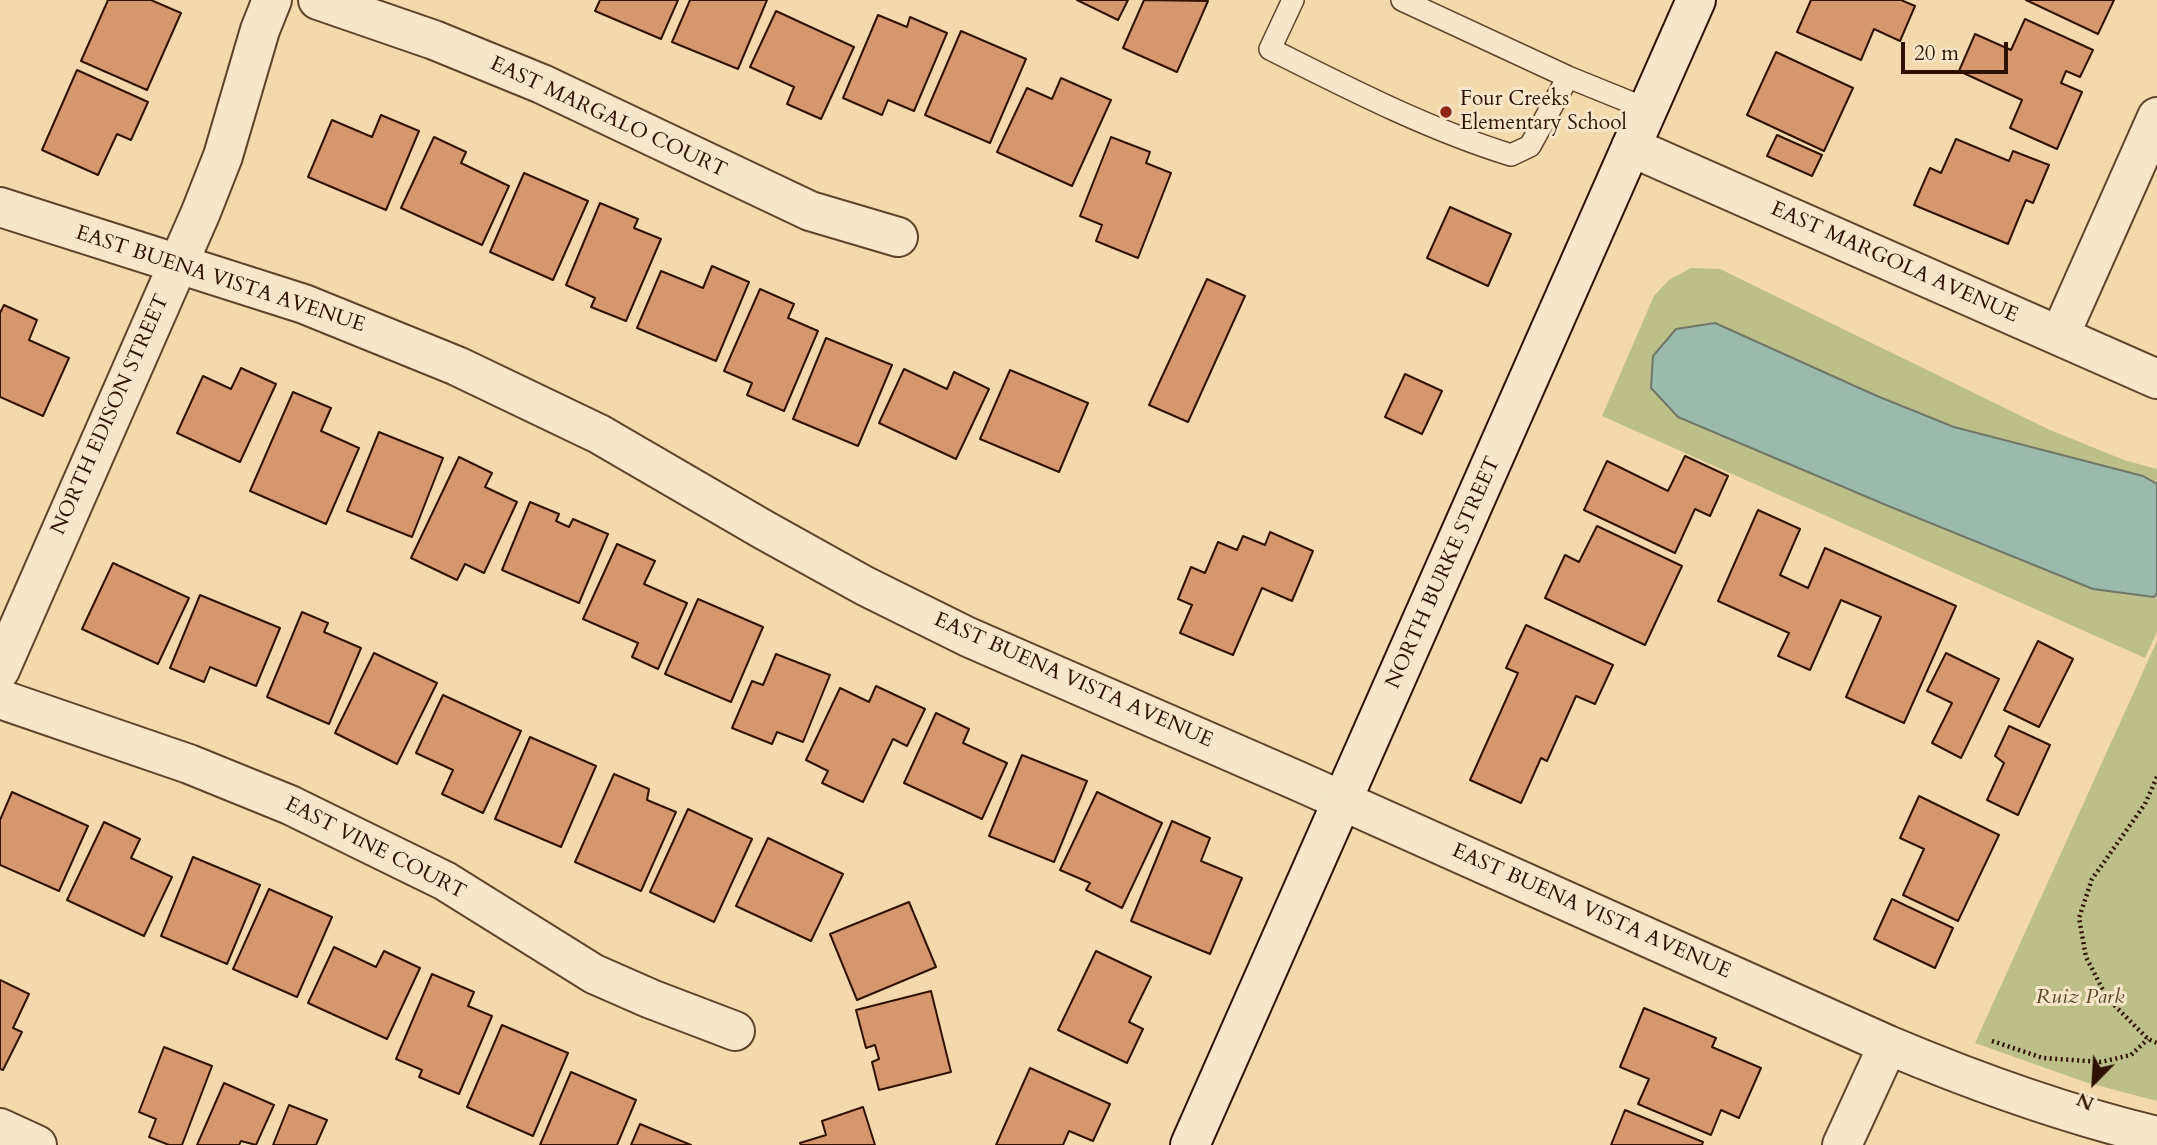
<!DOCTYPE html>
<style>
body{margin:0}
#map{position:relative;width:2157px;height:1145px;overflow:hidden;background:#f3d9ac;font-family:Cardo,serif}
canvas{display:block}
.north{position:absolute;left:2059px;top:1047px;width:70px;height:70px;-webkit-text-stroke:5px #f7e6c9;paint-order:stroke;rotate:204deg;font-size:19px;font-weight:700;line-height:28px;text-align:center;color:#301100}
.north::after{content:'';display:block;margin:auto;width:24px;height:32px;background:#301100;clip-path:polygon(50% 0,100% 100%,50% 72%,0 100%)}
.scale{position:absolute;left:1901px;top:42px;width:107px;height:32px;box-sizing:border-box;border:4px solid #301100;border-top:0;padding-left:9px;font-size:21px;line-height:24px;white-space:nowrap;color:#301100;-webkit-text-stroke:5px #f7e6c9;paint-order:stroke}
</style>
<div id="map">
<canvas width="2157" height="1145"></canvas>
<div class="north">N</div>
<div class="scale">20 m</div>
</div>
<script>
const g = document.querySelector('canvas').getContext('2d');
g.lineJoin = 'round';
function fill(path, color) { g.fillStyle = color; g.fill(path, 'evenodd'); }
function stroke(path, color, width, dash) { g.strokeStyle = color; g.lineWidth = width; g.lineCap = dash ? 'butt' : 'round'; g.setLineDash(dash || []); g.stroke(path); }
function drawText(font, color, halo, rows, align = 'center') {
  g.font = font + ' Cardo,serif'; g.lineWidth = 6; g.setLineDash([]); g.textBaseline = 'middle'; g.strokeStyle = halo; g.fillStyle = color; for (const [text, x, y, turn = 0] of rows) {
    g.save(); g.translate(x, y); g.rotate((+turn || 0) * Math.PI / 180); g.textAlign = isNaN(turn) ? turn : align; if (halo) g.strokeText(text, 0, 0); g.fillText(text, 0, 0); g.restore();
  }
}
fill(new Path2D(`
 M 1691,268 L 1720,269 L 2050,430 L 2124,460 L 2157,469 L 2157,632 L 2145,658 L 1602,416 L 1654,296 L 1669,280 Z
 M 2157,641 L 2157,1101 L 2085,1082 L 1975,1043 Z`), '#bdbf88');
const water = new Path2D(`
 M 1715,323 L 1877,396 L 1954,427 L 2143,476 L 2157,484 L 2157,593 L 2154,597 L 2093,589 L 1886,505 L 1678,417 L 1651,388 L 1653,356 L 1676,329 Z`);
fill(water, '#9bbaae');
stroke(water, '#707668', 2);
const building = new Path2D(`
 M 108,0 L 151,0 L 181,13 L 147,90 L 81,61 Z
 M 600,0 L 678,0 L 661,39 L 595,11 Z
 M 690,0 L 767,0 L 738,69 L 672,42 Z
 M 1077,0 L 1128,0 L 1118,20 Z
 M 1144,0 L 1208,1 L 1177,72 L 1123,48 Z
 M 1811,0 L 1901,0 L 1915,6 L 1900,41 L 1874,29 L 1861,60 L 1797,32 Z
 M 2026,0 L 2114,0 L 2098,34 Z
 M 776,11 L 854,47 L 821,119 L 787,104 L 794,87 L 750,67 Z
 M 878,15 L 907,27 L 910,17 L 947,33 L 914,111 L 888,100 L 882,115 L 843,98 Z
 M 2025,19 L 2093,50 L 2080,77 L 2066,71 L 2061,83 L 2082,92 L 2057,149 L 2010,128 L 2022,100 L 1959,71 L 1975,34 L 2011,50 Z
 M 961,31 L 1026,59 L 990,143 L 925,115 Z
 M 1776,52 L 1853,88 L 1824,151 L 1747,115 Z
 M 77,70 L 148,102 L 131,140 L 117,134 L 98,175 L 42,150 Z
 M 1061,78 L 1111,100 L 1072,186 L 997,152 L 1027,88 L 1052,99 Z
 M 381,115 L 419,131 L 386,210 L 308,177 L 332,120 L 372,137 Z
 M 1777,135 L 1822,155 L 1812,176 L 1767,156 Z
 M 434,137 L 466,152 L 461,163 L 509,186 L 482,245 L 401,208 Z
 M 1111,137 L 1150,152 L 1146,163 L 1171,173 L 1138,258 L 1096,241 L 1102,225 L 1080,216 Z
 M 1956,139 L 2009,161 L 2013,151 L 2049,165 L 2033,203 L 2026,200 L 2008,244 L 1914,205 L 1930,168 L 1941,173 Z
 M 524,173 L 588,201 L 553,280 L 490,252 Z
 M 600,203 L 638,219 L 634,228 L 661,239 L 626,321 L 591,307 L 595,298 L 566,285 Z
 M 1450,207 L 1511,234 L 1488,286 L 1427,258 Z
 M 712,266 L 749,282 L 716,361 L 637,328 L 661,271 L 703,288 Z
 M 1207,279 L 1245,296 L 1188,422 L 1149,405 Z
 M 760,289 L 794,304 L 788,318 L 818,331 L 784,411 L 747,395 L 752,383 L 724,371 Z
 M 4,305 L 37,320 L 29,340 L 69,358 L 43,416 L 0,397 L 0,313 Z
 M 826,338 L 892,365 L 858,446 L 793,419 Z
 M 241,368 L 276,384 L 240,462 L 177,433 L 203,376 L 231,389 Z
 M 904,369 L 947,389 L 954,372 L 989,389 L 956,459 L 879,423 Z
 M 1010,370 L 1088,403 L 1059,472 L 980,439 Z
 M 1405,374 L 1442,391 L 1422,434 L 1385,417 Z
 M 293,392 L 331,408 L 321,431 L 359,448 L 326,524 L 250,491 Z
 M 379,432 L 443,458 L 412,537 L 347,511 Z
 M 1685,456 L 1728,476 L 1710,516 L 1695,509 L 1675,553 L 1584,510 L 1607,461 L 1668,491 Z
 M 459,457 L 492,473 L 485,487 L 517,502 L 484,573 L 465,564 L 457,580 L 411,558 Z
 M 530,502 L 559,514 L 556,521 L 569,527 L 573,519 L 608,534 L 579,603 L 502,570 Z
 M 1758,510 L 1800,529 L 1780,575 L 1808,588 L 1825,548 L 1956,606 L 1904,723 L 1846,697 L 1881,617 L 1841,600 L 1810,670 L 1778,656 L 1789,633 L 1718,601 Z
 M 1597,526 L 1682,566 L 1645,645 L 1545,598 L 1565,555 L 1579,562 Z
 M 1270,532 L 1313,551 L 1292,601 L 1262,588 L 1233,655 L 1180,633 L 1192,605 L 1178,599 L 1191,567 L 1205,573 L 1218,542 L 1237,550 L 1243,536 L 1265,545 Z
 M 617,544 L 655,561 L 644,584 L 687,603 L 658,669 L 632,657 L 638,643 L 583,619 Z
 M 113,563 L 189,598 L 158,664 L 82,629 Z
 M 200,595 L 280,628 L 256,686 L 210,667 L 204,682 L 170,668 Z
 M 698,599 L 763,627 L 731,702 L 665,674 Z
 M 302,612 L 328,623 L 324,632 L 361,648 L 329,724 L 267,697 Z
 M 1526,625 L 1613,665 L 1595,704 L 1576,696 L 1547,761 L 1541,758 L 1521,803 L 1470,780 L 1518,673 L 1506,668 Z
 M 2038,641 L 2073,659 L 2039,727 L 2004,710 Z
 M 374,653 L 437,683 L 397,764 L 335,733 Z
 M 1946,653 L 1999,679 L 1961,758 L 1932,743 L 1952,703 L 1927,691 Z
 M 776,654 L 830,675 L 803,742 L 777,732 L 772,744 L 732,728 L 752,681 L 763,685 Z
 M 876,686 L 925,709 L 907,746 L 893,739 L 863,802 L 822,783 L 828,771 L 806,760 L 840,688 L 869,702 Z
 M 443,695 L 521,731 L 483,813 L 442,794 L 453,770 L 416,753 Z
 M 936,713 L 969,729 L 963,743 L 1007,763 L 982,819 L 904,783 Z
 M 2009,726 L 2050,745 L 2018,815 L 1987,800 L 2004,763 L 1995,756 Z
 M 530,737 L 596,766 L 561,847 L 495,819 Z
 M 1022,755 L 1087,781 L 1054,862 L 989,836 Z
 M 614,774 L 649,789 L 647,800 L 676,812 L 641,891 L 575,862 Z
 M 12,792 L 88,826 L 59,891 L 0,865 L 0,820 Z
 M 1097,792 L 1162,823 L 1122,908 L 1086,890 L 1090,883 L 1060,870 Z
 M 1919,796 L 1999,835 L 1958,921 L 1903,895 L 1924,849 L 1900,838 Z
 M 688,809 L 752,839 L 714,922 L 650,892 Z
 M 1172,821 L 1210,838 L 1201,861 L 1242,878 L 1210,954 L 1131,921 Z
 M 104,822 L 140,839 L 131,858 L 172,877 L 144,936 L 67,900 Z
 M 768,838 L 843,874 L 811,941 L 736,906 Z
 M 193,857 L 260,885 L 227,964 L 161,936 Z
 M 269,889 L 332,917 L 297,997 L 233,969 Z
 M 1892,899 L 1953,928 L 1935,968 L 1874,939 Z
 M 909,902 L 936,967 L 857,1000 L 830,934 Z
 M 334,947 L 376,967 L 384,951 L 420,968 L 387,1039 L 308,1003 Z
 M 1096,951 L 1151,977 L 1129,1022 L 1143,1029 L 1127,1063 L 1058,1030 Z
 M 432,974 L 474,992 L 468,1006 L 492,1016 L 459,1094 L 419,1077 L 422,1070 L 396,1059 Z
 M 0,980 L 29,994 L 13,1028 L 22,1032 L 3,1070 L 0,1069 Z
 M 931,991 L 951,1072 L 879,1090 L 872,1062 L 879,1059 L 875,1045 L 866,1048 L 856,1010 Z
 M 1644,1008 L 1716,1038 L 1712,1047 L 1761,1068 L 1739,1118 L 1721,1110 L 1711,1135 L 1638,1104 L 1649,1079 L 1620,1067 Z
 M 502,1025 L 568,1053 L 533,1136 L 467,1107 Z
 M 164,1047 L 212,1066 L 182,1145 L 169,1145 L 149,1137 L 156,1119 L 139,1112 Z
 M 1030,1068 L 1110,1104 L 1093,1141 L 1069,1131 L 1063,1145 L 996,1145 Z
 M 571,1072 L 636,1100 L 617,1145 L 540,1145 Z
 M 224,1083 L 274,1105 L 256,1145 L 241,1141 L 239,1145 L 197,1145 Z
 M 289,1105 L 327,1120 L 316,1145 L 273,1145 Z
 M 863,1107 L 875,1145 L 801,1145 L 800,1143 L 826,1135 L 822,1121 Z
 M 1625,1110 L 1703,1142 L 1702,1145 L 1611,1145 Z
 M 640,1124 L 691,1145 L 631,1145 Z`);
fill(building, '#d7976d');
stroke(building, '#301100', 2);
const lane = new Path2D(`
 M 1293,0 L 1270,49 C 1348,88 1427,129 1511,155 L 1530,146 L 1568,77
 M 1402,0 L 1568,77 L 1647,109`);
const street = new Path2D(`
 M 318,0 L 434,40 L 542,84 L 810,211 L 898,237
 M 1631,147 L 2157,379
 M 0,207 L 304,304 L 457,366 L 599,434 L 764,530 L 865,586 L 968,637 L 1298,781 L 1888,1045 C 1976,1082 2064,1114 2157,1136
 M 2060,335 L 2157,117
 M 0,670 L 201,212 L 223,156 L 260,30 L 272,0
 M 0,699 L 189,764 L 290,805 L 445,881 L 594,974 L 651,999 L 735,1031
 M 0,1128 L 37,1145
 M 1842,1145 L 1888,1045`);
const secondary = new Path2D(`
 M 1190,1145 L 1696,0`);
stroke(lane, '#61432b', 24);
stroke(street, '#61432b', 42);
stroke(secondary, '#301100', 42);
stroke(new Path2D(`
 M 2157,777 L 2145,804 L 2092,879 L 2079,918 L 2086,957 L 2107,998 L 2148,1039 L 2157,1043
 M 1992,1041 L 2043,1058 L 2101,1062 L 2131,1055 L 2148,1039`), '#301100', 4.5, [2, 3.5]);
stroke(lane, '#f7e6c9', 21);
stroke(street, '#f7e6c9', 38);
stroke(secondary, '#f7e6c9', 38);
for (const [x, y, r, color] of [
 [1446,112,7,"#8f2418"]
]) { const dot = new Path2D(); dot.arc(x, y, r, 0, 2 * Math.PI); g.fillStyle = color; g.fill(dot); stroke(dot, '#f7e6c9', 2.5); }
drawText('21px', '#301100', '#f7e6c9', [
 ["Four Creeks",1460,100],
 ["Elementary School",1460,124]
], 'left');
drawText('21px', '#301100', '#f7e6c9', [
 ["EAST MARGALO COURT",608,118,25],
 ["EAST MARGOLA AVENUE",1894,263,24],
 ["EAST BUENA VISTA AVENUE",220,280,18],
 ["NORTH EDISON STREET",111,415,-66],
 ["NORTH BURKE STREET",1444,573,-66],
 ["EAST BUENA VISTA AVENUE",1073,681,24],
 ["EAST VINE COURT",375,849,27],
 ["EAST BUENA VISTA AVENUE",1591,912,24]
]);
drawText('italic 21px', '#5a4529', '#f7e6c9', [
 ["Ruiz Park",2080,998]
]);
</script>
